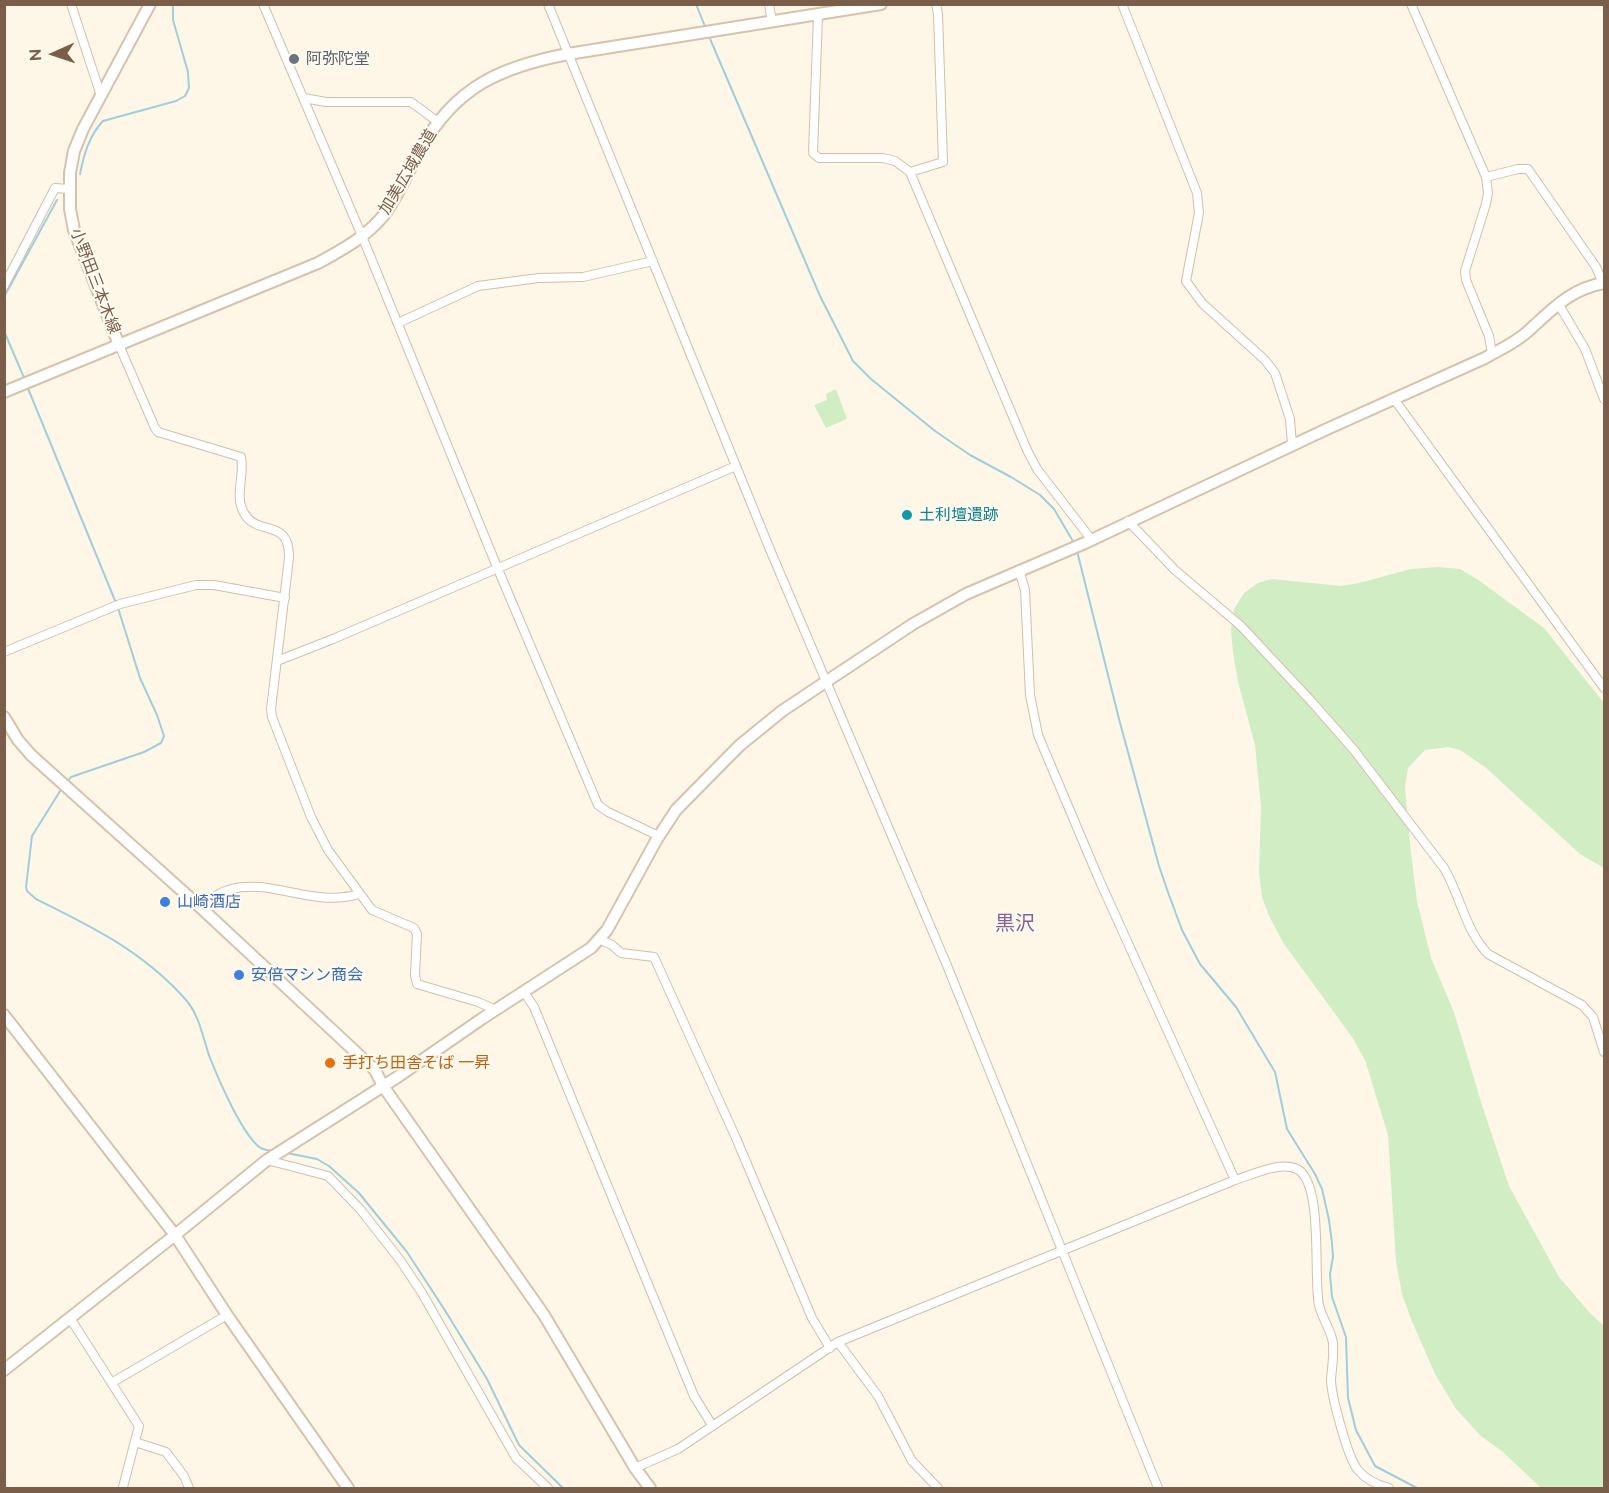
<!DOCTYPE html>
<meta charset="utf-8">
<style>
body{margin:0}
#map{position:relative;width:1609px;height:1493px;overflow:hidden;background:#fef7e7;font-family:Raleway,sans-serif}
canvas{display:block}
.frame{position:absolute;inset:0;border:6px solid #7a5e49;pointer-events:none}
.north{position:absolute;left:24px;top:24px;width:60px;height:60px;-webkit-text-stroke:4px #fffaef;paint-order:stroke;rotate:267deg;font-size:16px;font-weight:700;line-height:24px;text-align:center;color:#7a5e49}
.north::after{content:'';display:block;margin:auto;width:21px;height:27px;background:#7a5e49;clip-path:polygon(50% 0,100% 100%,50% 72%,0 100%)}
</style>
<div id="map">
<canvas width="1609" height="1493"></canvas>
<div class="frame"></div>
<div class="north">N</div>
</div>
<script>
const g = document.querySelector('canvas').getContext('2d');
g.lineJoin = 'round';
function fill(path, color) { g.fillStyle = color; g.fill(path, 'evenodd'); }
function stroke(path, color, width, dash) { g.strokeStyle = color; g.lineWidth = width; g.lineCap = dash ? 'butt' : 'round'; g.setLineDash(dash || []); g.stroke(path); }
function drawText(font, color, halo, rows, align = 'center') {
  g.font = font + ' Raleway,"Noto Sans JP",sans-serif'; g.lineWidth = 4.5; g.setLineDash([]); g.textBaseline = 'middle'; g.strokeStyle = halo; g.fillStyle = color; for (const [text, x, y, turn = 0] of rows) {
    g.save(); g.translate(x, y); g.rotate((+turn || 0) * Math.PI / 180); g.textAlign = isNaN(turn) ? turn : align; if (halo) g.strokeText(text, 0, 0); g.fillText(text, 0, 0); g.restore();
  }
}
fill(new Path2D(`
 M 836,389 L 847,419 L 826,428 L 814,405 L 827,400 L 826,394 Z
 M 1438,567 L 1460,569 L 1477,579 L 1544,628 L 1604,703 L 1604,868 L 1580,854 L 1485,767 L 1460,750 L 1448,747 L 1425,750 L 1408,768 L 1405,787 L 1410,844 L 1417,901 L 1431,958 L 1454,1012 L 1482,1105 L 1509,1186 L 1559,1277 L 1590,1313 L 1604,1326 L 1604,1488 L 1541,1488 L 1503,1452 L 1481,1436 L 1456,1409 L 1435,1374 L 1411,1319 L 1402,1294 L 1396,1262 L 1388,1135 L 1365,1060 L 1352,1037 L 1284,944 L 1269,916 L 1262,897 L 1259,872 L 1261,806 L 1255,745 L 1238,682 L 1233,653 L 1231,630 L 1234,609 L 1244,593 L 1258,583 L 1272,579 L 1341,586 L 1359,583 L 1411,569 Z`), '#d1edc4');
stroke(new Path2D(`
 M 696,4 L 706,29
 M 708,34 L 820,296 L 853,361 L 871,379 L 935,431 L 970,455 L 1011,477 L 1040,495 L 1054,509 L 1074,543
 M 80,174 C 84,154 89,136 103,121 L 176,101 L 185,96 L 189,88 L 188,72 L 173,20 L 173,4
 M 4,297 L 57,200
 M 4,331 L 25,380
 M 27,386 L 116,603
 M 1077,551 L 1119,719 L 1159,866 L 1169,895 L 1182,930 L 1200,964 L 1236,1007 L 1275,1072 L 1287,1129 L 1315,1174 L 1322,1189 L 1329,1220 L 1332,1243 L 1333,1257 L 1330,1274 L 1332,1297 L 1346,1337 L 1348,1398 L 1356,1430 L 1375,1466 L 1417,1488
 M 68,781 L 71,777 L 144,752 L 161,743 L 164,736 L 157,715 L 140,678 L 118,608
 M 62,788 L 32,836 L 26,887 L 27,891 L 36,899 C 91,926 144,952 186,1000 C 200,1016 203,1039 210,1058 C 219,1081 241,1131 258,1146 C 263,1151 269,1150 275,1151
 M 287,1153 L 317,1159 L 329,1166 L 359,1193 L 376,1214 L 407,1252 L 446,1312 L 487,1379 L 519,1445 L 563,1488`), '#9fcedc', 2);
const street = new Path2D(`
 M 71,4 L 101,96
 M 263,4 L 362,236 L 497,567 L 598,805 L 608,812 L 659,836
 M 548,4 L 771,552 L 946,963 L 1158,1488
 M 769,4 L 772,22
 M 1122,4 L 1197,193 L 1199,213 L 1186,281 L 1202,303 L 1265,360 L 1275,373 L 1290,419 L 1292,445
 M 1411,4 L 1486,177 L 1488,193 L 1486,204 L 1465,271 L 1466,280 L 1489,336 L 1492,354
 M 818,15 L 813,153 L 819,158 L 883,158 L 895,161 L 910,172 L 1027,450 L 1037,469 L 1091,539
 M 304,98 L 326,102 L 411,102 L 438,122
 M 910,172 L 943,162 L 938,14 L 936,4
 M 1486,177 L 1518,169 L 1528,169 L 1596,267 L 1603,284
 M 4,286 L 55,188 L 69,189
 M 1558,303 L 1585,349 L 1604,399
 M 398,323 L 478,286 L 539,278 L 583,277 L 653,261
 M 119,345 L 155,428 L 158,432 L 241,457 C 245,475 234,496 244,513 C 257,537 290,517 289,558 L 271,709 L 272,717 L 311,817 L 328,850 L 372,910 L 414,928 L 417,934 L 415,975 L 417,984 L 478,1002 L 496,1010
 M 1394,399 L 1604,688
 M 1128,521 L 1175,570 L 1241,626 L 1311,701 L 1354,750 L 1444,868 C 1461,897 1465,930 1488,954 L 1582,1005 L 1593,1017 L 1604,1052
 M 1019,570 L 1025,590 L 1030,695 L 1038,735 L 1098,877 L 1235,1180
 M 4,652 L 120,604 L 196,585 L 214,585 L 285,598
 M 277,661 L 333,639 L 736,466
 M 199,906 C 209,900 218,893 228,890 C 270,877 312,908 359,894
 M 599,939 L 612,945 L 621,953 L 654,957 L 736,1138 L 812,1318 L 830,1348
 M 524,992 L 534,1007 L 694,1396 L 712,1425
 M 267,1160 L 328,1176 L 360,1209 L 400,1260 L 422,1293 L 516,1458 L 548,1488
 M 70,1318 L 139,1426 L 123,1487
 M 838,1342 L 878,1396 L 912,1461 L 938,1488
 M 113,1382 L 227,1315
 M 135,1442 L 166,1452 L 184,1476 L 189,1488
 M 635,1468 L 678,1449 L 838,1342 L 1235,1180 C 1252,1175 1279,1161 1297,1169 C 1324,1183 1313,1277 1319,1305 C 1322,1319 1331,1329 1333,1343 C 1334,1356 1332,1367 1331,1379 C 1331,1395 1348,1459 1358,1470 C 1366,1480 1378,1485 1389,1488`);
const secondary = new Path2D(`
 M 119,345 L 74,230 L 70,209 L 70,173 L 74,151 L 83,129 L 150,4
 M 4,392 L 318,263 C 342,250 366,237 384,215 C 399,195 408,171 420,150 C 455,87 500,67 568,54 L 881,4
 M 4,717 L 18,740 L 31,755 L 199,906 L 375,1070 L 383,1086 L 544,1315 L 635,1468 L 650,1488
 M 4,1015 L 175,1235 L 227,1315 L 348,1488
 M 4,1370 L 175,1235 L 267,1160 L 399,1076 L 483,1018 L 591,948 L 607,930 L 657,839 L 676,810 L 739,746 L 782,711 L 827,681 L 913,624 L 966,594 L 1085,543 L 1327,429 L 1485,358 C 1499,350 1513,344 1526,333 C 1551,311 1569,289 1604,283`);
stroke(street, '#d1bfac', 10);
stroke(secondary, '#d7c2ab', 14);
stroke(street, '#fff', 8);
stroke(secondary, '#fff', 10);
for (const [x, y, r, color] of [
 [294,59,6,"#6b7280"],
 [907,515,6,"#0f9aa8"],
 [165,902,6,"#3f7fe0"],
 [239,975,6,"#3f7fe0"],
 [330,1063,6,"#e8710a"]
]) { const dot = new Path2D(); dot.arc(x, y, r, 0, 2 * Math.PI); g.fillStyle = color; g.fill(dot); stroke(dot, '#fffaef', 2); }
drawText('16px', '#5b616d', '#fffaef', [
 ["阿弥陀堂",306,59]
], 'left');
drawText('16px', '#7a5e49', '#fffaef', [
 ["加美広域農道",408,172,-59],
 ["小野田三本木線",95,281,69]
]);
drawText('16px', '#0d838f', '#fffaef', [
 ["土利壇遺跡",919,515]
], 'left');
drawText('16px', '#366cbe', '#fffaef', [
 ["山崎酒店",177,902],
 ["安倍マシン商会",251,975]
], 'left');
drawText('16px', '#c56008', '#fffaef', [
 ["手打ち田舎そば 一昇",342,1063]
], 'left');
drawText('20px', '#896196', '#fffaef', [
 ["黒沢",1015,924]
]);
</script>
